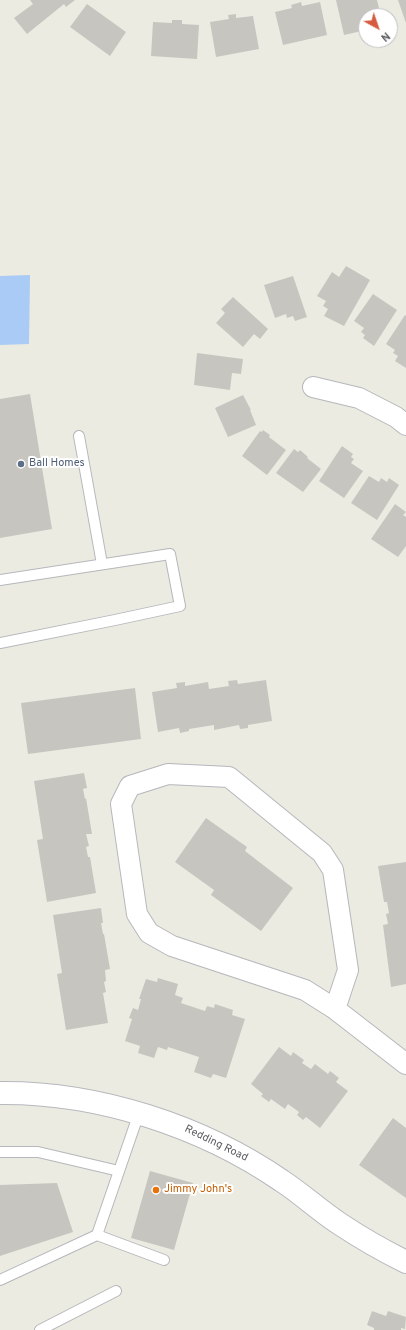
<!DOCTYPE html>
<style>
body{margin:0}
#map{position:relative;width:406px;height:1330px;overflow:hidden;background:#ecebe2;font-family:Overpass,sans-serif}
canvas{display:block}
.north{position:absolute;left:358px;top:8px;width:40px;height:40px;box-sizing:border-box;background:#fff;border:1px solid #bdbec0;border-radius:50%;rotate:140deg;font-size:11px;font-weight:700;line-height:16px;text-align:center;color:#5b5d61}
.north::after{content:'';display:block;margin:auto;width:14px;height:18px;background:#d55c3f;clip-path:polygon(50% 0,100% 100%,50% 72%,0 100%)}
</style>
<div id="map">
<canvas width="406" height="1330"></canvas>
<div class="north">N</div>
</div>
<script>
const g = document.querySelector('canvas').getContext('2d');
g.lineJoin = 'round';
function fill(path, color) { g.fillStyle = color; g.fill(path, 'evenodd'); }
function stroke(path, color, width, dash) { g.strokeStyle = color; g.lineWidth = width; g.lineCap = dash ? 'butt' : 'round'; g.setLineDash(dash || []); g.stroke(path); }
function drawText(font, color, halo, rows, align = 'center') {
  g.font = font + ' Overpass,sans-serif'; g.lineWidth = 4; g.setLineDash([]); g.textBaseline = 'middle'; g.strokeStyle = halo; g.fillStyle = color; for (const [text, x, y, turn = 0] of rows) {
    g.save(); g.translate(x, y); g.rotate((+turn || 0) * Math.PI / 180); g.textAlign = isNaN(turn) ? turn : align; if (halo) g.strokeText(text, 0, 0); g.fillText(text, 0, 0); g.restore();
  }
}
fill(new Path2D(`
 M 30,275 L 29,344 L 0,345 L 0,276 Z`), '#a9cbf5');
fill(new Path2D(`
 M 30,0 L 75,0 L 66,7 L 64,4 L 27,34 L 14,18 L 33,4 Z
 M 336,0 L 377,0 L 381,16 L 366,16 L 366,30 L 344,35 Z
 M 398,0 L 406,0 L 406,23 Z
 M 301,2 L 302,6 L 320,2 L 327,35 L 283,45 L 275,12 L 292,8 L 291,5 Z
 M 87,4 L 126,32 L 110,56 L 70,27 Z
 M 236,14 L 236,18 L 253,16 L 259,49 L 216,57 L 210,22 L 229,19 L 228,15 Z
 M 172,20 L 182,20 L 182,24 L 199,25 L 197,59 L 151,56 L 153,22 L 172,23 Z
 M 346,266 L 370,280 L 344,326 L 324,316 L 328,309 L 323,306 L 326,301 L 317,296 L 332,272 L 339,277 Z
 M 293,276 L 307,317 L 295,321 L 293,316 L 287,318 L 286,314 L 275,318 L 264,285 Z
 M 373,294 L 397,310 L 374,346 L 363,338 L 365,335 L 361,332 L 364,328 L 354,321 Z
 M 233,297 L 268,329 L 260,339 L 254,334 L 243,347 L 216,323 L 225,313 L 221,309 Z
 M 405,315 L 406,316 L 406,368 L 395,361 L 398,356 L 393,353 L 395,350 L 386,344 Z
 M 197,353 L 243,359 L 241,374 L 232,373 L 230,390 L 194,385 Z
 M 30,394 L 52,529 L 0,538 L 0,399 Z
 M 243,395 L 251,410 L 250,410 L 256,425 L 228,437 L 215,408 Z
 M 263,430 L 270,435 L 269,437 L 286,450 L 267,475 L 242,456 L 260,431 L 262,432 Z
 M 342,446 L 353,454 L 351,457 L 354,459 L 351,463 L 363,471 L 344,498 L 319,481 Z
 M 294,449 L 298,452 L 300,450 L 308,457 L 307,458 L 321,469 L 303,492 L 276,473 Z
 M 369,476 L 379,482 L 381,478 L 387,482 L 389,478 L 399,485 L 377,520 L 351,503 Z
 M 395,504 L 406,512 L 403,515 L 406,517 L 406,546 L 398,557 L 371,539 Z
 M 237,680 L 238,684 L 266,680 L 272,721 L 248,725 L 248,728 L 240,729 L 239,725 L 214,730 L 214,725 L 189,729 L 189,731 L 180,733 L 179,728 L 158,732 L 152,692 L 177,688 L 176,683 L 185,682 L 185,686 L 208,682 L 209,689 L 229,686 L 228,681 Z
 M 135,688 L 141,739 L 28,754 L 21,703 Z
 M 84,773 L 87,788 L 83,789 L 85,799 L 86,798 L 92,834 L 86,834 L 89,846 L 86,847 L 88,857 L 90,857 L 96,893 L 47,902 L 37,840 L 43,839 L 34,781 Z
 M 206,818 L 247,847 L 245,851 L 293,888 L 261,931 L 211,895 L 214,890 L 175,862 Z
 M 406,862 L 406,984 L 391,987 L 383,925 L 388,924 L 386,914 L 389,913 L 387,902 L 384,902 L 378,866 Z
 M 101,908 L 103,923 L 101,923 L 103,934 L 104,934 L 110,969 L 105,970 L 106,981 L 104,982 L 106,992 L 103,993 L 108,1023 L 66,1030 L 57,974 L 62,973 L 53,915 Z
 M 158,978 L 178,984 L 175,995 L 183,998 L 181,1003 L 205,1011 L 207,1006 L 214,1008 L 215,1004 L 233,1010 L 232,1015 L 245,1019 L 226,1078 L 213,1074 L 211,1078 L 194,1072 L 199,1057 L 168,1047 L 167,1050 L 158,1047 L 154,1058 L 138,1053 L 140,1046 L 125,1041 L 132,1019 L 129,1018 L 133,1008 L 138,1010 L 141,999 L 139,999 L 146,979 L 157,982 Z
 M 279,1047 L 291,1056 L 293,1052 L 304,1060 L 302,1063 L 311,1069 L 315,1064 L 328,1074 L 330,1071 L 339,1078 L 336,1082 L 348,1091 L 320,1128 L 306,1117 L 303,1120 L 297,1115 L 299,1112 L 288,1104 L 285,1109 L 271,1099 L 269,1102 L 261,1096 L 263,1094 L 251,1084 Z
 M 393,1118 L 406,1128 L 406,1198 L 359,1165 Z
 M 150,1171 L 193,1183 L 174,1250 L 131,1238 Z
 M 57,1183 L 73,1232 L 0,1256 L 0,1185 Z
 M 372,1311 L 386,1316 L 388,1311 L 406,1317 L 405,1329 L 401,1328 L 401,1330 L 374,1330 L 374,1328 L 367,1325 Z`), '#c7c5bf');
const lane = new Path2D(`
 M 79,436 L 102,564
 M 0,580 L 170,554 L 180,606 L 115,620 L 0,643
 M 0,1152 L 38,1152 L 119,1171
 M 97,1235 L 139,1113
 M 0,1280 L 97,1235 L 164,1260
 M 40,1330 L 116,1291`);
const street = new Path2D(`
 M 313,387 L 359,398 L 396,417 L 406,425
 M 335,1009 L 348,970 L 333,870 L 322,853 L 229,777 L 168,774 L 130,786 L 121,804 L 137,914 L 149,933 L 172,946 L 305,990 L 335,1009 L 406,1064`);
const secondary = new Path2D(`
 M 0,1093 C 98,1092 202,1126 282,1181 C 302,1194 320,1211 340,1224 C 361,1238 384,1251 406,1262`);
stroke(lane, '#b5b7bb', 12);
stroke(street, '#b5b7bb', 22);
stroke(secondary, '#b6b8bd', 24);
stroke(lane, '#fff', 10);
stroke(street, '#fff', 20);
stroke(secondary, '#fff', 22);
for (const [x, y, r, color] of [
 [21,464,4,"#5c6f8a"],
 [156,1190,4,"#e8710a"]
]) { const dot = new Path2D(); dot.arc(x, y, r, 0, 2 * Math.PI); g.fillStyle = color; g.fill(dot); stroke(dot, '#fff', 1.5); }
drawText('11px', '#4e5e75', '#fff', [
 ["Ball Homes",29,464]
], 'left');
drawText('11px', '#5b5d61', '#fff', [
 ["Redding Road",216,1144,26]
]);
drawText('11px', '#c56008', '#fff', [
 ["Jimmy John's",164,1190]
], 'left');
</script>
